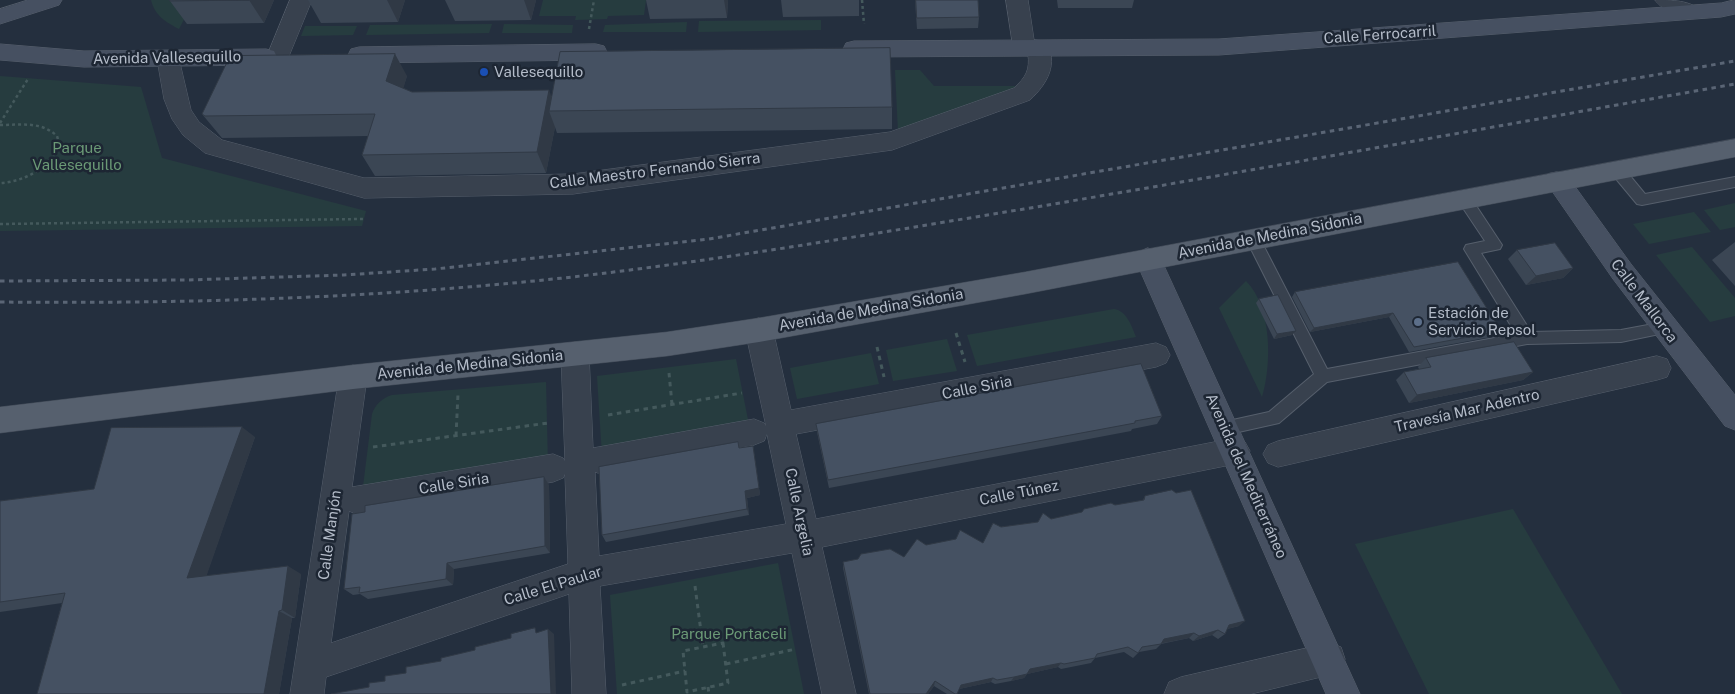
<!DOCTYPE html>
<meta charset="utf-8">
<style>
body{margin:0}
canvas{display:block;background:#242f3e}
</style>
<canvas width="1735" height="694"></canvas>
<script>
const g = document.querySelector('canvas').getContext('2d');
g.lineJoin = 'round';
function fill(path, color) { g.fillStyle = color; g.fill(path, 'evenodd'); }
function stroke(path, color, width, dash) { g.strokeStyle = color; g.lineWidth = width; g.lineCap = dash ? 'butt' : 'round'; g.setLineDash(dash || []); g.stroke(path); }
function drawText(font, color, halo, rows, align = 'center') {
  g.font = font + ' "Public Sans",sans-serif'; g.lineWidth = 5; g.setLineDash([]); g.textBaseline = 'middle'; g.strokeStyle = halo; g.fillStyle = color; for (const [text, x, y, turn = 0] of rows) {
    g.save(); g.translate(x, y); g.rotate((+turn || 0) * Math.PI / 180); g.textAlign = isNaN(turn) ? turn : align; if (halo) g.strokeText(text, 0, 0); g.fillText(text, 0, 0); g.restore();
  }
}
fill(new Path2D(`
 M 151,0 L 194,0 L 179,29 C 166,22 155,16 151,0 Z
 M 543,0 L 646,0 L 644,15 L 608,16 L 607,19 L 575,20 L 576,16 L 539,16 Z
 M 821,20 L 821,30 L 698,32 L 699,21 Z
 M 687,22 L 686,32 L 603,32 L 605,25 Z
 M 492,24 L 489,33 L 366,35 L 370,25 Z
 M 504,24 L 573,25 L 572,33 L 502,33 Z
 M 305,26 L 357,26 L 353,35 L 301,36 Z
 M 895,70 L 920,70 L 934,86 L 1024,86 L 898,132 Z
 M 0,76 L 141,87 L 162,158 L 366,211 L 362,226 L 0,231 Z
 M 1735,203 L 1735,227 L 1720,230 L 1704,210 Z
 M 1694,212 L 1711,232 L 1649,244 L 1633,224 Z
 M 1692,247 L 1735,298 L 1735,316 L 1710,322 L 1656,255 Z
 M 1246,281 C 1272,307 1272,364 1262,397 L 1219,308 Z
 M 1114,309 C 1127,311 1132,327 1136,337 L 977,366 L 967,335 Z
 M 947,339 L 957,371 L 893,381 L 886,350 Z
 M 871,353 L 879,384 L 797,399 L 790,368 Z
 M 736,359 L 750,430 L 602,456 L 597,376 Z
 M 546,382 L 548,466 L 362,495 L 372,414 C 375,405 382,398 392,395 Z
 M 1513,509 L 1622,694 L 1429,694 L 1355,544 Z
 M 778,563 L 804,694 L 617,694 L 610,595 Z`), '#263c3f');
const lane = new Path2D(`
 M 1617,165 L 1622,166 L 1645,194 L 1735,177 L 1735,187 L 1642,205 L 1637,204 L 1612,174 L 1610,170 L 1612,166 Z
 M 1464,194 L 1469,195 L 1502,245 L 1500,249 L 1481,253 L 1531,332 L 1621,330 L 1664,322 L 1669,324 L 1671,328 L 1669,332 L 1621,342 L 1527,344 L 1327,382 L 1279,423 L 1225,435 L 1219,433 L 1217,428 L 1219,423 L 1269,412 L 1314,374 L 1246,239 L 1248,235 L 1253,233 L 1258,235 L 1327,369 L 1516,334 L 1464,249 L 1466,245 L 1485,241 L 1457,199 L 1459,195 Z`);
const street = new Path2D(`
 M 290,0 L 312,0 L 289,56 L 286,62 L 278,64 L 270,62 L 267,56 Z
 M 1006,0 L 1028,0 L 1034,40 L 1046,41 C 1059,64 1047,84 1030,100 L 892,150 L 573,194 L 364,198 L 205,153 L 183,135 L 172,119 L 164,99 L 157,59 L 160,53 L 168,51 L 176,53 L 179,59 L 191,110 L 199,122 L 222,140 L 364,178 L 573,174 L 890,132 L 1014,88 C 1026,77 1030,70 1028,54 L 1024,55 L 1016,53 L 1013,47 Z
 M 1655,0 C 1671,0 1692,0 1702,12 L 1699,17 C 1687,21 1662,11 1655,0 Z
 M 759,318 L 769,322 L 773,330 L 791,410 L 1156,343 L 1166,347 L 1170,355 L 1166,363 L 1156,367 L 796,434 L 816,519 L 1235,438 L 1245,442 L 1250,451 L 1245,460 L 1235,464 L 822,547 L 856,694 L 822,694 L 792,553 L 600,586 L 606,694 L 572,694 L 569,594 L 326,677 L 324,694 L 290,694 L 339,377 L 343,368 L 353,365 L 363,368 L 367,377 L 352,487 L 553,454 L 563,458 L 565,461 L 561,354 L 565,346 L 575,342 L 585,346 L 589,354 L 593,448 L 754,419 L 764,423 L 766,426 L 745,330 L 749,322 ZM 767,434 L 786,524 L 599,556 L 595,472 L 598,473 L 754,445 L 764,441 ZM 565,474 L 568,564 L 331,643 L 349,511 L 356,514 L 553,482 L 563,478 Z
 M 1657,356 L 1667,359 L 1671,368 L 1667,377 L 1657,380 L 1278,467 L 1268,463 L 1263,454 L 1268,445 L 1278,441 Z
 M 1329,643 L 1341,647 L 1345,659 L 1341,671 L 1329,675 L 1251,694 L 1164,694 L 1169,682 L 1181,677 Z`);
const secondary = new Path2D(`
 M 28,0 L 62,0 L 59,5 L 0,24 L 0,9 Z
 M 1735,0 L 1735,14 L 1721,17 L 1219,55 L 854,57 L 846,55 L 843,49 L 846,43 L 854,41 L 1219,39 L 1721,3 Z
 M 0,44 L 84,51 L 266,49 L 274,51 L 277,57 L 274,63 L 266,65 L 84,67 L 0,60 Z
 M 596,44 L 604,46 L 607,52 L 604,58 L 596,60 L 359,63 L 351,61 L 348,55 L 351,49 L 359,47 Z
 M 1557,172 L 1566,174 L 1631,264 L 1735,395 L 1735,430 L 1725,426 L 1613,279 L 1545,181 L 1548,174 Z
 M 1148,248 L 1157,252 L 1161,259 L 1360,694 L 1326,694 L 1135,259 L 1139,252 Z`);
const primary = new Path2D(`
 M 1735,139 L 1735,157 L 1025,294 L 759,342 L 667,356 L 353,389 L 0,433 L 0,407 L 353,365 L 667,332 L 759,318 L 1025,272 Z`);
stroke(lane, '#565f6c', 2);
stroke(street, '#565f6c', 1);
stroke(secondary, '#565f6c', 1);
stroke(primary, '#414a57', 1);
stroke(new Path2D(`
 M 862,0 L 864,24
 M 589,29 L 594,0
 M 0,123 L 28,79
 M 0,125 C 21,125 41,121 57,136 L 59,143 C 52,167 24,182 0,183
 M 0,224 L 363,219`), '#44595c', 2.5, [3, 3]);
stroke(new Path2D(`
 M 956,333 L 965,362
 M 877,347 L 884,377
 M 669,373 L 672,404
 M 608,415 L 742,393
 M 456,436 L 458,394
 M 373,447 L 548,423
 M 695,586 L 703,647
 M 723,643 L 728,683 L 687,692 L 683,651 Z
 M 726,664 L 796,649
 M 622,685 L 685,671
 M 708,687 L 709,694`), '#44595c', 3, [4.5, 4.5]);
fill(lane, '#38414e');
fill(street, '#38414e');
fill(secondary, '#465061');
fill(primary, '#56606e');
stroke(new Path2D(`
 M 0,281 L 187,280 L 344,275 L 435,269 L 709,239 L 1735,61
 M 0,302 C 188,304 376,298 563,278 C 717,261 871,234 1024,209 C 1261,169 1498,126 1735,84`), '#5a6575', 3, [4.5, 4.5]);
fill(new Path2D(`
 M 274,0 L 264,23 L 187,24 L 170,1 Z
 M 308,0 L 405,0 L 398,22 L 321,23 Z
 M 445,0 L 536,0 L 531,20 L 455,21 Z
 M 646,0 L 728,0 L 727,18 L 650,19 Z
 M 781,0 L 859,0 L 859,16 L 783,17 Z
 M 915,0 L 978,0 L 979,17 L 978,28 L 917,29 Z
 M 1057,0 L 1134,0 L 1132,8 L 1058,8 Z
 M 407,76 L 403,88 L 412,92 L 552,96 L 892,107 L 892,129 L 557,133 L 555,127 L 546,173 L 375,176 L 362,155 L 368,136 L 222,138 L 202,114 Z
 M 1735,242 L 1735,286 L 1712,260 Z
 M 1517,250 L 1573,268 L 1563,278 L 1526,285 L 1508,259 Z
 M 1295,292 L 1501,331 L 1496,336 L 1409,352 L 1389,317 L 1310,332 L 1292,297 Z
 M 1259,299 L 1292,335 L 1274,339 L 1256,303 Z
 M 1426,358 L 1533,372 L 1523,380 L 1409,403 L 1396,380 L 1404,372 L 1419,369 L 1418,367 Z
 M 1162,416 L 1157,424 L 1132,429 L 1131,431 L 829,488 L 817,432 L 816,424 Z
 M 255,437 L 206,576 L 301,574 L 295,618 L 292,618 L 279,694 L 37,694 L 62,603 L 0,612 L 0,501 L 94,489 Z
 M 753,446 L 760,495 L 747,498 L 749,515 L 606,542 L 602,535 L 740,448 Z
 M 549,485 L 550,553 L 454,569 L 453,585 L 368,599 L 360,594 L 353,595 L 344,589 Z
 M 1145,496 L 1239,626 L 1227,629 L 1225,634 L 1218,639 L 1212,635 L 1193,641 L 1189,638 L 1161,644 L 1156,649 L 1139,652 L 1133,658 L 1124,652 L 1095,658 L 1091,663 L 1061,669 L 1058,667 L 1027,674 L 1024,678 L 1011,681 L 995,684 L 991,682 L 959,689 L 957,694 L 947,694 L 934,686 L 928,694 L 869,694 L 843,568 L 843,562 L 904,557 L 926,545 L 983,543 L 1001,527 L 1038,522 L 1143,500 Z`), '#3b4654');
fill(new Path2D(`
 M 249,0 L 274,0 L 264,23 Z
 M 387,0 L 405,0 L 398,22 Z
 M 524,0 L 536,0 L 531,20 Z
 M 724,0 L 728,0 L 727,18 Z
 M 395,54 L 407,76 L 399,103 L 386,81 Z
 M 549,90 L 557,111 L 549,111 L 555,127 L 546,173 L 537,152 Z
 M 1573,268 L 1563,278 L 1526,285 L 1536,276 Z
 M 1393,313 L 1389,317 L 1310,332 L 1314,328 Z
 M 1296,331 L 1292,335 L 1274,339 L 1277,334 Z
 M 1533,372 L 1523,380 L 1409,403 L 1417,395 Z
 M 242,427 L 255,437 L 203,586 L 187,578 Z
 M 753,446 L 760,495 L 747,498 L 749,515 L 747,509 L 745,491 Z
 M 544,477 L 549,485 L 550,553 L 545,546 Z
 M 447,563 L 454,569 L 453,585 L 446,579 Z
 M 288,566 L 301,574 L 295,618 L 282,610 Z
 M 279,611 L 292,618 L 279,694 L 264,694 Z
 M 1245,621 L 1239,626 L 1223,630 L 1229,625 Z
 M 548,629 L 554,634 L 556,694 L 551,694 Z
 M 1218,630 L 1212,635 L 1193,641 L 1199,636 Z
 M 1194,633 L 1189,638 L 1158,644 L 1164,639 Z
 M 1061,663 L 1058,667 L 1027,674 L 1024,678 L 1011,681 L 1014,677 L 1030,669 Z
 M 993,678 L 991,682 L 959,689 L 961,685 Z
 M 935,681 L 934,686 L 928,694 L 926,694 Z`), '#303945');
const building = new Path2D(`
 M 170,0 L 249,0 L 170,1 Z
 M 916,0 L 978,0 L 979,17 L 917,18 Z
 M 890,48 L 892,107 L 549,111 L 560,52 Z
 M 395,54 L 386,81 L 412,92 L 549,90 L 537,152 L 362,155 L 375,114 L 205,116 L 202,114 L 230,56 Z
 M 1555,243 L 1573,268 L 1536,276 L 1517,250 Z
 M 1458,262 L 1501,331 L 1414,347 L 1393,313 L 1314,328 L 1295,292 Z
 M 1278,295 L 1296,331 L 1277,334 L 1259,299 Z
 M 1514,342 L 1533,372 L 1417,395 L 1404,372 L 1431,367 L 1426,358 Z
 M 1141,364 L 1162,416 L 1135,421 L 1135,423 L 828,480 L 816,424 Z
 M 242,427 L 187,578 L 288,566 L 282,610 L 279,611 L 264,694 L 37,694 L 65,593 L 0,602 L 0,501 L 94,489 L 111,428 Z
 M 738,442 L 739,448 L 753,446 L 759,488 L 745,491 L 747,509 L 602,535 L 599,467 Z
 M 544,477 L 545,546 L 447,563 L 446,579 L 359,593 L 360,587 L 344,589 L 352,514 L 365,512 L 365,506 Z
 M 1172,490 L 1176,493 L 1191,490 L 1245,621 L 1229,625 L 1225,634 L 1218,630 L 1199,636 L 1194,633 L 1164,639 L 1161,644 L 1142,647 L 1138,653 L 1128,647 L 1097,654 L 1095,658 L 1064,664 L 1061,663 L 1030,669 L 1027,674 L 1014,677 L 997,680 L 993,678 L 961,685 L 957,694 L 955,694 L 935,681 L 926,694 L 870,694 L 843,562 L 858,559 L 861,554 L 890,549 L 904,557 L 917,539 L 926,545 L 956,539 L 960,530 L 983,543 L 993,523 L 1001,527 L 1038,522 L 1043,513 L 1051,519 L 1082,512 L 1084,509 L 1111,503 L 1115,505 L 1144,500 L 1145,496 Z
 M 535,628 L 536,633 L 548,629 L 551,694 L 331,694 L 369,687 L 369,683 L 385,681 L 385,676 L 406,673 L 406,667 L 441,661 L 441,658 L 475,650 L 475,647 L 511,638 L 511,634 Z`);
fill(building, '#455162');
stroke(building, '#303945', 1);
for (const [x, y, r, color] of [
 [484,72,5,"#1a4fb4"],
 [1418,322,5,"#5c6f8a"]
]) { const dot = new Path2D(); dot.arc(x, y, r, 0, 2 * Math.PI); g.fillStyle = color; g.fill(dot); stroke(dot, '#1d2633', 2); }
drawText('15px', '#b4bcc9', '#1d2633', [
 ["Calle Ferrocarril",1380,35,-4],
 ["Avenida Vallesequillo",167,58,-1],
 ["Calle Maestro Fernando Sierra",655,171,-7],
 ["Avenida de Medina Sidonia",1270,236,-11],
 ["Calle Mallorca",1644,301,53],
 ["Avenida de Medina Sidonia",871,310,-10],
 ["Avenida de Medina Sidonia",470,365,-6],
 ["Calle Siria",977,388,-11],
 ["Travesía Mar Adentro",1467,411,-13],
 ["Avenida del Mediterráneo",1246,476,66],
 ["Calle Siria",454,484,-9],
 ["Calle Túnez",1019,493,-11],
 ["Calle Argelia",799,512,78],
 ["Calle Manjón",330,535,-82],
 ["Calle El Paular",553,586,-17]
]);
drawText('15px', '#b4bcc9', '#1d2633', [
 ["Vallesequillo",494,72],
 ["Estación de",1428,313],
 ["Servicio Repsol",1428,330]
], 'left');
drawText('15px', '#6b9a76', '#1d2633', [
 ["Parque",77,148],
 ["Vallesequillo",77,165],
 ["Parque Portaceli",729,634]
]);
</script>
